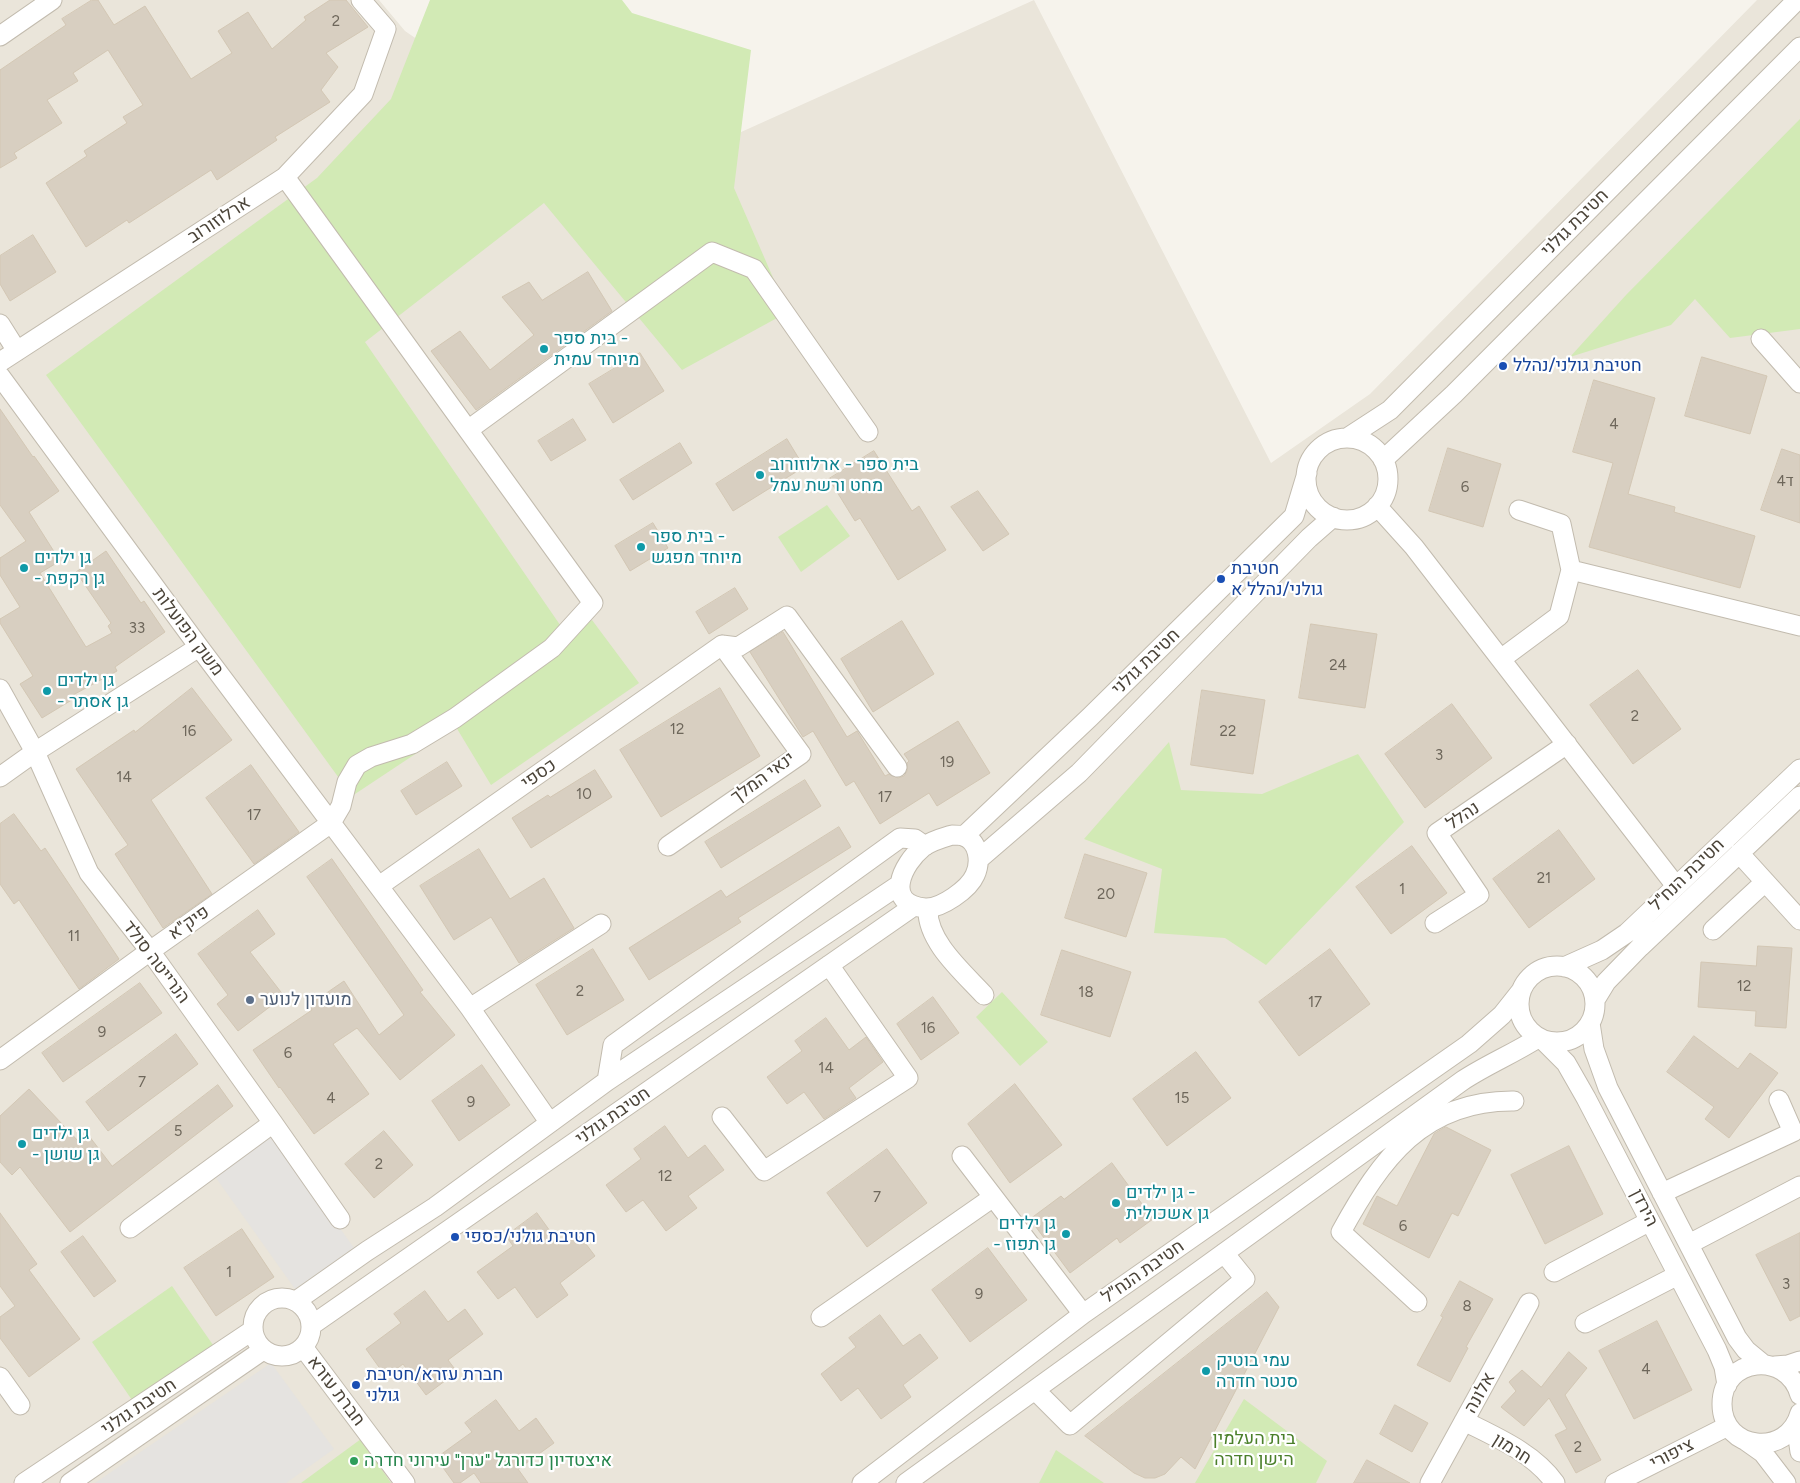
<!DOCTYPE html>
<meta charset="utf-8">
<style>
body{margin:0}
canvas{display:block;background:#f6f3ec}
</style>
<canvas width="1800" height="1483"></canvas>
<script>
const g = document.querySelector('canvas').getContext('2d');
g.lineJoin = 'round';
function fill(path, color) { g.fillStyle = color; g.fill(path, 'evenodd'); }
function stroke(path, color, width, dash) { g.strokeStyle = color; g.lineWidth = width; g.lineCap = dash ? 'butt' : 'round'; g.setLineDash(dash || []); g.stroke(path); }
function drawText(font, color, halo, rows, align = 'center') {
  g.font = font + ' Figtree,Heebo,sans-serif'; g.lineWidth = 4.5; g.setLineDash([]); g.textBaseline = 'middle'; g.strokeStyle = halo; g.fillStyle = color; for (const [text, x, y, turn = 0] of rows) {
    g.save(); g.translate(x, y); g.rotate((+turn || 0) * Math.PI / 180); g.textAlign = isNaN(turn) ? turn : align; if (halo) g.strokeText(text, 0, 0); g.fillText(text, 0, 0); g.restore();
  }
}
fill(new Path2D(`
 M 0,0 L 379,0 L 405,31 L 628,183 L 1034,0 L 1271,463 L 1370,394 L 1757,0 L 1800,0 L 1800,1483 L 0,1483 Z`), '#eae5da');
fill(new Path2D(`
 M 430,0 L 622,0 L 632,13 L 751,50 L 734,188 L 788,312 L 682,370 L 544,203 L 365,342 L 567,635 L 592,620 L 639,683 L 491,785 L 456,727 L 352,796 L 46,375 L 317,178 L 391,99 Z
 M 1800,119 L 1800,329 L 1730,338 L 1695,299 L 1671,325 L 1570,357 L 1626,295 Z
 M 827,505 L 850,536 L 801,572 L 778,537 Z
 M 1169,742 L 1181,790 L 1262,794 L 1358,754 L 1404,822 L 1266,965 L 1225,938 L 1154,933 L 1162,869 L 1084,839 Z
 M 1002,992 L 1048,1042 L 1020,1066 L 976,1017 Z
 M 172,1286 L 213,1345 L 132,1400 L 92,1342 Z
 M 1244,1399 L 1327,1461 L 1316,1483 L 1195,1483 Z
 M 361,1439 L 391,1483 L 301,1483 Z
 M 1056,1450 L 1104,1483 L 1039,1483 Z`), '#d2eab5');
fill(new Path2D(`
 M 272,1133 L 354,1248 L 295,1289 L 214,1175 Z
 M 271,1363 L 334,1449 L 286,1483 L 95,1483 Z`), '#e5e3e0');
const building = new Path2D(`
 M 92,0 L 98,0 L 114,25 L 145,6 L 191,79 L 232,53 L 218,31 L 248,12 L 272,49 L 306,20 L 304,17 L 330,0 L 346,0 L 368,27 L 326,53 L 338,67 L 321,90 L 330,102 L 275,137 L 277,140 L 217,180 L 211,170 L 129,223 L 127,220 L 86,247 L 46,183 L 87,156 L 84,151 L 127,123 L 123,117 L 143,105 L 108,50 L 73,73 L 78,81 L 47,100 L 62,123 L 14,153 L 17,158 L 0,168 L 0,70 L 66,25 L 62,19 Z
 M 33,235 L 56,272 L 10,301 L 0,284 L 0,256 Z
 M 588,272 L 612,311 L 476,410 L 431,351 L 460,331 L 490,370 L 534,335 L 502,297 L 529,282 L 542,300 Z
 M 640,353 L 664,391 L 613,423 L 589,384 Z
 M 1702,357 L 1767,376 L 1750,434 L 1685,416 Z
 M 1594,380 L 1655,398 L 1628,494 L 1675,507 L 1674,512 L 1755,536 L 1740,588 L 1589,547 L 1613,463 L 1573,452 Z
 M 0,409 L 33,457 L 34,456 L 59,491 L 29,512 L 60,561 L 40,573 L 86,647 L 112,633 L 108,626 L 111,623 L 76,572 L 106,551 L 141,603 L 144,601 L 165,632 L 115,667 L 117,671 L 73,695 L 75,698 L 42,718 L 20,684 L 33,676 L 0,623 L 0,619 L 20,607 L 0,575 L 0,558 L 26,541 L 0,505 Z
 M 573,419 L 586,440 L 551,461 L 538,441 Z
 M 787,439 L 804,467 L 733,511 L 716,484 Z
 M 680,443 L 692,463 L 633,500 L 620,480 Z
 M 1448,448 L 1501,464 L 1483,527 L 1429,511 Z
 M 1782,449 L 1800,455 L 1800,523 L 1761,510 Z
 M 874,451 L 912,511 L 919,506 L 946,550 L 898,580 L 860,518 L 855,521 L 829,479 Z
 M 978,491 L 1009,534 L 983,551 L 951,507 Z
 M 653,523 L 668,548 L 630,571 L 615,546 Z
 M 735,588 L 748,609 L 709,634 L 696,612 Z
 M 902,621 L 934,674 L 873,712 L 841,659 Z
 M 1311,624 L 1377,634 L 1365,708 L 1299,698 Z
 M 783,632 L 847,737 L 857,731 L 885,776 L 889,774 L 898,778 L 904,776 L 907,771 L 907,763 L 909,761 L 904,754 L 958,721 L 990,773 L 937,806 L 929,793 L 880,824 L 854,781 L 846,786 L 813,731 L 803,737 L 750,652 Z
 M 1638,670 L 1681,729 L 1633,764 L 1590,705 Z
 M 192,688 L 232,740 L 151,800 L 212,894 L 163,928 L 115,854 L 128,845 L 76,769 L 134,730 L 135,732 Z
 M 720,688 L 760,756 L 661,817 L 620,750 Z
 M 1202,690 L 1265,700 L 1253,774 L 1191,765 Z
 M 1452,704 L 1492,758 L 1425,808 L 1385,754 Z
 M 447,762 L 462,786 L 416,815 L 401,791 Z
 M 251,765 L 299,832 L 254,864 L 206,798 Z
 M 595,770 L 612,797 L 531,848 L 512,818 L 548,795 L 550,797 Z
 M 805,780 L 821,806 L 721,868 L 705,842 Z
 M 14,814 L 41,851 L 45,848 L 119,959 L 79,989 L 19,900 L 14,904 L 0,884 L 0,824 Z
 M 839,827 L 851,847 L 738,918 L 741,922 L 649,980 L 629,948 L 721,890 L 726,897 Z
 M 1559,830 L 1595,879 L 1529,928 L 1493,879 Z
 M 1412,846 L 1447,893 L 1391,934 L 1356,887 Z
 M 479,849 L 510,899 L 544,878 L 574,928 L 519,963 L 491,917 L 454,940 L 420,886 Z
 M 1085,854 L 1147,873 L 1126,937 L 1065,918 Z
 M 332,859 L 423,990 L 420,992 L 455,1035 L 400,1080 L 357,1028 L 333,1044 L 369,1094 L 314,1134 L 280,1087 L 279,1088 L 253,1050 L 312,1010 L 309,1005 L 344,981 L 379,1035 L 404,1015 L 307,877 Z
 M 258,910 L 275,934 L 250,952 L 284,996 L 238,1031 L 217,1004 L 228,995 L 198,954 Z
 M 1758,946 L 1792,948 L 1786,1028 L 1755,1026 L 1756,1011 L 1698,1007 L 1701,962 L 1756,966 Z
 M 593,949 L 624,1000 L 567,1035 L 536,985 Z
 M 1330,949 L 1370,1004 L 1299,1056 L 1259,1002 Z
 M 1062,950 L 1131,972 L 1110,1037 L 1041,1015 Z
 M 140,983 L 162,1013 L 63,1082 L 42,1053 Z
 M 933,997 L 959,1033 L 921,1060 L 897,1024 Z
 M 826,1018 L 849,1050 L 866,1037 L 883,1062 L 849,1088 L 856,1098 L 824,1119 L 804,1092 L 787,1104 L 767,1077 L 802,1051 L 795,1041 Z
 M 176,1034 L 198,1064 L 108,1131 L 86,1102 Z
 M 1694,1036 L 1738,1069 L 1750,1053 L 1778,1073 L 1729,1138 L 1705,1119 L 1714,1107 L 1667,1072 Z
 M 1196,1052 L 1231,1098 L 1167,1146 L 1133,1099 Z
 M 482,1065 L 510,1105 L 459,1141 L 432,1101 Z
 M 1015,1084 L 1062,1145 L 1010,1183 L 968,1124 Z
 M 218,1085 L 233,1106 L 70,1232 L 20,1167 L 12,1175 L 0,1162 L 0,1116 L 29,1089 L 80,1143 L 89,1136 L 112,1166 Z
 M 665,1126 L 688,1158 L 705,1145 L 724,1170 L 688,1196 L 697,1208 L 666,1231 L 643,1200 L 626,1212 L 606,1185 L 641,1159 L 634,1149 Z
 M 1446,1127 L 1491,1150 L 1458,1216 L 1452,1213 L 1429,1258 L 1363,1224 L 1377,1196 L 1397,1206 L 1434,1134 Z
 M 384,1131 L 413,1165 L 374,1198 L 345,1164 Z
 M 1569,1146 L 1603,1214 L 1545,1244 L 1511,1175 Z
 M 887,1149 L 927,1203 L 867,1247 L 827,1193 Z
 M 1112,1163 L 1153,1219 L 1120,1243 L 1117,1238 L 1070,1273 L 1030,1219 L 1061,1196 L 1064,1199 Z
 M 0,1213 L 37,1264 L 29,1270 L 80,1339 L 29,1377 L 0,1338 L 0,1317 L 15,1306 L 0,1286 Z
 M 537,1213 L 560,1245 L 577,1232 L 595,1256 L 560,1283 L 568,1295 L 537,1318 L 515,1287 L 498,1299 L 477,1272 L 513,1246 L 506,1236 Z
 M 242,1229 L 274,1277 L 216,1316 L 184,1268 Z
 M 1800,1233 L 1800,1316 L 1790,1321 L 1756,1255 Z
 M 83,1236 L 116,1281 L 94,1297 L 61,1252 Z
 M 988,1248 L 1027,1300 L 970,1342 L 932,1290 Z
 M 1460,1281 L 1493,1299 L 1466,1347 L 1468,1348 L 1450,1382 L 1417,1365 L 1443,1317 L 1441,1316 Z
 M 425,1291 L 448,1322 L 465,1309 L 483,1334 L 448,1360 L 457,1372 L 426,1395 L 403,1364 L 386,1377 L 366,1349 L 401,1323 L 394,1314 Z
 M 1267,1292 L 1279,1307 L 1195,1469 L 1181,1457 L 1165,1474 L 1155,1478 L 1145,1478 L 1134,1473 L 1085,1436 Z
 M 880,1315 L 903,1346 L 920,1334 L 938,1358 L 903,1385 L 911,1397 L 881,1419 L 858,1388 L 841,1401 L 821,1374 L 856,1347 L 849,1338 Z
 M 1657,1321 L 1692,1390 L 1634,1419 L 1599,1351 Z
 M 1569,1352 L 1587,1368 L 1565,1395 L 1601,1460 L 1576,1473 L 1555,1435 L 1567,1429 L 1549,1398 L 1524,1426 L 1501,1407 L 1516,1391 L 1509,1382 L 1522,1370 L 1541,1387 Z
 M 496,1400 L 519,1431 L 536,1418 L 554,1443 L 518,1469 L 528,1483 L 481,1483 L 474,1473 L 460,1483 L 454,1483 L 436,1458 L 472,1432 L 465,1423 Z
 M 1395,1405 L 1428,1423 L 1412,1452 L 1380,1434 Z
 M 1367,1460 L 1410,1483 L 1354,1483 Z`);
fill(building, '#d8cfc1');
stroke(building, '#d3c7b4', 1);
const minor = new Path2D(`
 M 0,36 L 52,0
 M 0,324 L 17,351
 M 1761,339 L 1800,383
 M 0,362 L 285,177 L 363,94 L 386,29 L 361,0
 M 0,376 L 199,647 L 470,1008 L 550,1123
 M 468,430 L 712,252 L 754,269 L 868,432
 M 1347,438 L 1390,410 L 1797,0
 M1306 479a41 41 0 1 1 82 0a41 41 0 1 1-82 0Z
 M 1383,460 L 1454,394 L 1800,47
 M 1377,506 L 1414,547 L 1676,886
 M 1571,570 L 1800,626
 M 1501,659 L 1559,616 L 1571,570 L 1561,524 L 1519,510
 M 0,689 L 35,752 L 89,873 L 150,951 L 273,1123 L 340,1219
 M 0,777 L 35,752 L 199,647
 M 952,835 C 955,835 960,835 963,836 C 979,841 981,862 975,875 C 969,889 941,909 925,908 C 883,904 902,864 923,847 C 931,841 942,838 952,835 Z
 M 964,836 L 1090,717 L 1294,516 L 1307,473
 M 668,846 L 801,754 L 722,645
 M 1739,853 L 1800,920
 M 979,859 L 1079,773 L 1309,538 L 1333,517
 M 379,886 L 722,645 L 738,647 L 787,616 L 897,767
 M 928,908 C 926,941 963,972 984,995
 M 1435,923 L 1479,895 L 1437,833 L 1567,744
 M 1713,930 L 1765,882
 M1519 1004a38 38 0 1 1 76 0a38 38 0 1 1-76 0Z
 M 1564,967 L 1602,950 L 1627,933 L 1800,769
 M 1595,1000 L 1606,982 L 1640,947 L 1800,796
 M 470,1008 L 601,924
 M 1590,1023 L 1594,1049 L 1608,1088 L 1737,1338 L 1746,1350 L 1763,1364
 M 1544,1041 L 1566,1063 L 1586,1098 L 1717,1350 L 1724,1367 L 1727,1385
 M 0,1060 L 150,951 L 331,823 L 341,806 L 347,782 L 357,765 L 371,757 L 412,744 L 455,718 L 552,648 L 593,603 L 285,177
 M 607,1081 L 613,1045 L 900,838 L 915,839 L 925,846
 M 722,1117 L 764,1171 L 908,1078 L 829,965
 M 962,1156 L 1083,1314
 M 1662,1193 L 1793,1132 L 1779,1100
 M 130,1228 L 273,1123
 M 1689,1244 L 1800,1186
 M 1554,1272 L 1650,1221
 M253 1327a29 29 0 1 1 58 0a29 29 0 1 1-58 0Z
 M 296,1301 L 367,1251 L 435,1207 L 607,1081 L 899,885
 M 1417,1302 L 1341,1232 C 1381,1159 1423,1100 1514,1101
 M 821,1317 L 992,1198
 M 1585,1323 L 1678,1275
 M 312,1325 L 914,906
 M 303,1347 L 405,1483
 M 1775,1366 L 1788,1365 L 1800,1361
 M 0,1377 L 20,1405
 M 1035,1390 L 1070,1425 L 1245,1279 L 1224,1253
 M 1800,1395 C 1787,1350 1722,1357 1722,1404 C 1722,1451 1788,1458 1800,1413
 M 1464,1421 C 1496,1437 1534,1453 1555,1483
 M 1796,1423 L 1800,1452
 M 1746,1441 L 1763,1453 L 1786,1483
 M 24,1483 L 253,1330
 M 70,1483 L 263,1350
 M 862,1483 L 1083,1314 L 1469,1044 L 1502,1015 L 1521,991
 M 906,1483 L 1462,1081 C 1486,1065 1513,1054 1538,1038
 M 1430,1483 L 1529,1303
 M 1615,1483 L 1728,1426`);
stroke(minor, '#c2bbae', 21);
stroke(minor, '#fff', 19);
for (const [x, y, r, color] of [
 [544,349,5,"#0f9aa8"],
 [1503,366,5,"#1a4fb4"],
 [760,475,5,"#0f9aa8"],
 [641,547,5,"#0f9aa8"],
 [24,568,5,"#0f9aa8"],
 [1221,579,5,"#1a4fb4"],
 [47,691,5,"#0f9aa8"],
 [250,1000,5,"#5c6f8a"],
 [22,1144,5,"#0f9aa8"],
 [1116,1203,5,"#0f9aa8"],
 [1066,1234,5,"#0f9aa8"],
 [455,1237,5,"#1a4fb4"],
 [1206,1371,5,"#0f9aa8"],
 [356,1385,5,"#1a4fb4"],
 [354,1461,5,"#2e9e5b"]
]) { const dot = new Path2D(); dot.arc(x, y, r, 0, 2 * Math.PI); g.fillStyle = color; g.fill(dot); stroke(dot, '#fff', 2); }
drawText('15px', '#6e675b', null, [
 ["2",336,22],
 ["4",1614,425],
 ["4ד",1785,482],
 ["6",1465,488],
 ["33",137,629],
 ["24",1338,666],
 ["2",1635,717],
 ["12",677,730],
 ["16",189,732],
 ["22",1228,732],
 ["3",1439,756],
 ["19",947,763],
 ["14",124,778],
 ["10",584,795],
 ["17",885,798],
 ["17",254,816],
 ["21",1544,879],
 ["1",1402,890],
 ["20",1106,895],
 ["11",74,937],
 ["12",1744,987],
 ["2",580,992],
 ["18",1086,993],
 ["17",1315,1003],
 ["16",928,1029],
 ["9",102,1033],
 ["6",288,1054],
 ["14",826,1069],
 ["7",142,1083],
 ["4",331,1099],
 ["15",1182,1099],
 ["9",471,1103],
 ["5",178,1132],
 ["2",379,1165],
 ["12",665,1177],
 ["7",877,1198],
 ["6",1403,1227],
 ["1",229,1273],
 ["3",1786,1285],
 ["9",979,1295],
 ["8",1467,1307],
 ["4",1646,1370],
 ["2",1578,1448]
]);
drawText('18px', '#4b4439', '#fff', [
 ["ארלוזורוב",219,220,-33],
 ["חטיבת גולני",1575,223,-45],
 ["משק הפועלות",188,632,53],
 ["חטיבת גולני",1146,662,-44],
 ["כספי",539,774,-35],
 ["ינאי המלך",763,778,-36],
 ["נהלל",1463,816,-34],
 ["חטיבת הנח\"ל",1687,875,-44],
 ["פיק\"א",189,923,-35],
 ["הנרייטה סולד",156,962,53],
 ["חטיבת גולני",613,1116,-35],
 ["הירדן",1644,1208,63],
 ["חטיבת הנח״ל",1143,1272,-35],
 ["חברת עזרא",336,1391,53],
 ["אלונה",1480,1393,-61],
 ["חטיבת גולני",139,1407,-34],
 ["חרמון",1512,1449,32],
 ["ציפורי",1672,1454,-27]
]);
drawText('18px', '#0d838f', '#fff', [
 ["בית ספר -",554,339],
 ["מיוחד עמית",554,360],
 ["בית ספר - ארלוזורוב",770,465],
 ["מחט ורשת עמל",770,486],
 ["בית ספר -",651,537],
 ["מיוחד מפגש",651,558],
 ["גן ילדים",34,558],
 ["- גן רקפת",34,579],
 ["גן ילדים",57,681],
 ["- גן אסתר",57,702],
 ["גן ילדים",32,1134],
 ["- גן שושן",32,1155],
 ["גן ילדים -",1126,1193],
 ["גן אשכולית",1126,1214],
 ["גן ילדים",1056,1224,"right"],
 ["- גן תפוז",1056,1245,"right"],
 ["עמי בוטיק",1216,1361],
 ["סנטר חדרה",1216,1382]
], 'left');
drawText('18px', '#164399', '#fff', [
 ["חטיבת גולני/נהלל",1513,366],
 ["חטיבת",1231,569],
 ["גולני/נהלל א",1231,590],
 ["חטיבת גולני/כספי",465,1237],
 ["חברת עזרא/חטיבת",366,1375],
 ["גולני",366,1396]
], 'left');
drawText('18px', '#4e5e75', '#fff', [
 ["מועדון לנוער",260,1000]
], 'left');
drawText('18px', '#4a7f2a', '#fff', [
 ["בית העלמין",1254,1439],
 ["הישן חדרה",1254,1460]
]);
drawText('18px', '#27864d', '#fff', [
 ["איצטדיון כדורגל \"ערן\" עירוני חדרה",364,1461]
], 'left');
</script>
